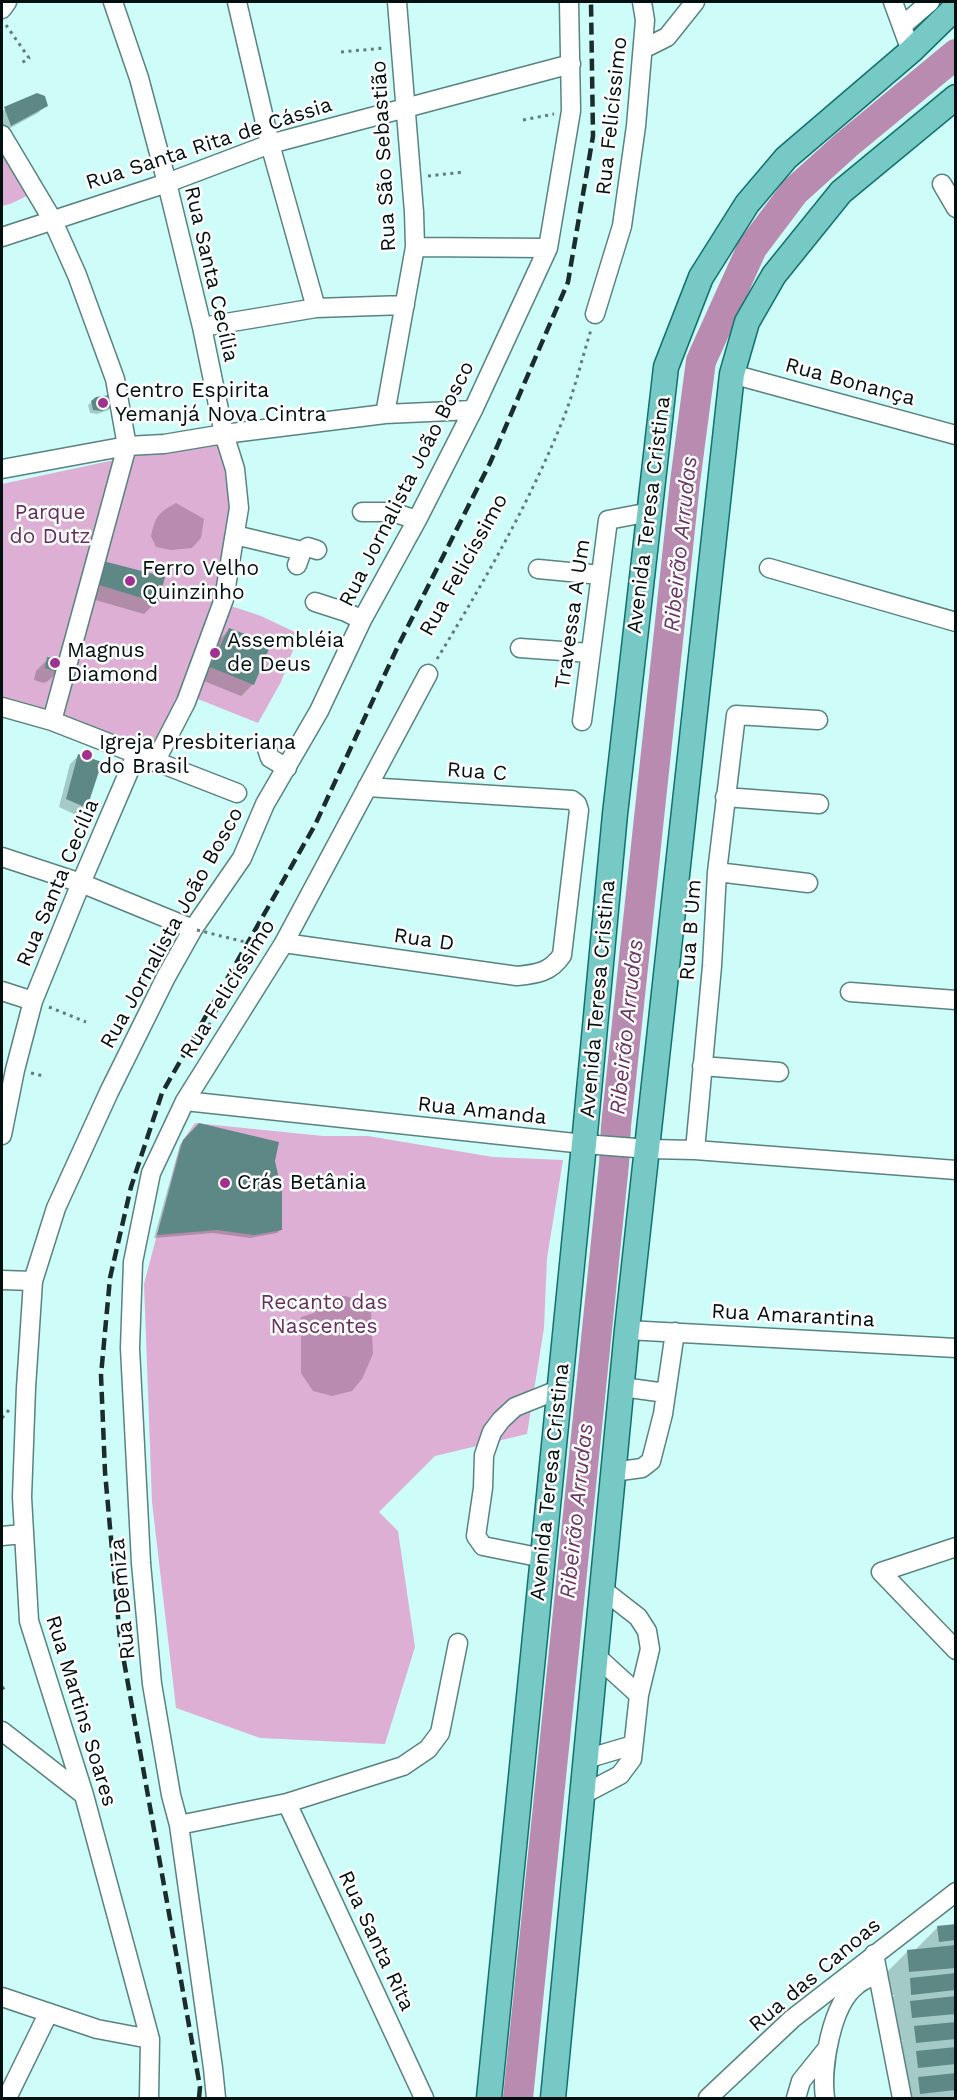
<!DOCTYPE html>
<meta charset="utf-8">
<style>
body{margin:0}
#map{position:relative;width:957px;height:2100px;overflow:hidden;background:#cefdf9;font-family:"Work Sans",sans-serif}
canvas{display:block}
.frame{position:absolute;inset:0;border:3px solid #02100f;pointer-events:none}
</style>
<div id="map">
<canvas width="957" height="2100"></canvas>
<div class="frame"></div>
</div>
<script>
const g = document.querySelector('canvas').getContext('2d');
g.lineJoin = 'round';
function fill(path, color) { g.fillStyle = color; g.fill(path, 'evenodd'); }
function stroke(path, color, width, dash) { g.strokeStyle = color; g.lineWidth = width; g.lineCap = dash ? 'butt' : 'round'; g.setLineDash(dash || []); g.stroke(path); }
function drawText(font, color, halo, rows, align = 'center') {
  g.font = font + ' "Work Sans",sans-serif'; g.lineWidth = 5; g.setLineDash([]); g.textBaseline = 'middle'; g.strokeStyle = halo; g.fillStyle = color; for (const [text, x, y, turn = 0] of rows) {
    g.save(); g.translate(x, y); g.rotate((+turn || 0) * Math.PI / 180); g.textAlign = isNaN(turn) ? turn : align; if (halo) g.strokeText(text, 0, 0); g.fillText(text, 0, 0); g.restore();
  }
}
fill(new Path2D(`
 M 9,153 L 29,195 L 10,204 L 2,206 L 2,156 Z
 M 221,439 C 226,460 233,490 232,512 C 228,598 187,678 153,756 L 54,718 L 96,592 L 134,456 L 154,454 Z
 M 119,459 L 48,714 L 2,700 L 2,484 Z
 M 228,605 L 261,616 L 299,634 L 281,682 L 258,723 L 193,697 Z
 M 195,1123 L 323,1136 L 368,1136 L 493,1157 L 563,1160 L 547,1258 L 544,1328 L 527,1434 L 435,1456 L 379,1512 L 398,1531 L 415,1647 L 385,1744 L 260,1738 L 176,1708 L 152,1502 L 144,1284 L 181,1143 Z`), '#ddafd4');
fill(new Path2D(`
 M 176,503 L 204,519 L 201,538 L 192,548 L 171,550 L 156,547 L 151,536 C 155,517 159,512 176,503 Z
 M 346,1296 L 359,1301 L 371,1311 L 373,1354 L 362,1379 L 352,1391 L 332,1396 L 313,1391 L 301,1373 L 301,1317 L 314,1313 L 320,1304 L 331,1297 Z`), '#ba8bb1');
fill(new Path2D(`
 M 37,94 L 46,105 L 38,113 L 3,132 L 2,111 Z
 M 92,402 L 113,406 L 109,410 L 97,414 L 90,413 L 88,405 Z
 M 92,575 L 156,602 L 144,614 L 85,597 Z
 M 229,630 L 253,684 L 241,696 L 199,679 L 217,642 Z
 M 48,659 L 61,669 L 48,681 L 44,683 L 34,680 L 36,671 Z
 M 78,756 L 100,763 L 86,808 L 78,816 L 59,807 L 70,764 Z
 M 200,1125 L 273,1161 L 281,1229 L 277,1233 L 250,1238 L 213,1233 L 154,1238 L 180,1145 Z
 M 956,1926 L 956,2098 L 899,2098 L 891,2051 L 903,2040 L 888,2041 L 887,2026 L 896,2017 L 888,2018 L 886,2003 L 895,1995 L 885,1996 L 883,1976 L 907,1952 L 914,1951 L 938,1927 Z`), '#0003');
stroke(new Path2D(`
 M 518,2098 L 614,1164 L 616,1126 L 685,482 L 701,361 L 752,248 L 795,191 L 846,145 L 956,54`), '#ba8bb1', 30);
fill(new Path2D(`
 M 37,93 L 45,96 L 48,106 L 11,126 L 4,107 Z
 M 110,395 L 114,406 L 102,411 L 93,410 L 91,401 L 96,397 Z
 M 103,561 L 165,577 L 158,603 L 96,584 Z
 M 229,628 L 271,644 L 254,685 L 210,667 Z
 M 47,657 L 65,659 L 57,672 L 45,668 Z
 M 78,754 L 102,762 L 87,808 L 66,799 Z
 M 199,1123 L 279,1142 L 275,1161 L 282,1192 L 282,1230 L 254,1235 L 217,1230 L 157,1235 L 183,1140 Z
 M 956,1924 L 956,1940 L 939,1942 L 937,1926 Z
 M 956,1945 L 956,1968 L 909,1972 L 907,1950 Z
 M 956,1973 L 956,1990 L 911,1995 L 910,1978 Z
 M 956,1996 L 956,2014 L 912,2018 L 910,2001 Z
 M 956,2022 L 956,2039 L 916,2043 L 914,2026 Z
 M 956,2047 L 956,2064 L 918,2068 L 916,2051 Z
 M 956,2073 L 956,2090 L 920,2094 L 918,2077 Z`), '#5d8885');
const minor = new Path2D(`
 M 113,2 L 139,78 L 167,183 L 202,327 L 224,434 L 235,469 L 239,508 L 224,599 L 186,702 L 155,762
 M 237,2 L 270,144 L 316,308
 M 893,2 L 911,51
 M 2,9 L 7,2
 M 902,26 L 930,2
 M 643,49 L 667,37 L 695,2
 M 2,135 L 52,219 L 77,275 L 115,379 L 127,446 L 52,721
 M 942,184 L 956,208
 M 2,237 L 167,183 L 270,144 L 571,64
 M 415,247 L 548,248
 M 595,314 L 622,226 L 636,126 L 645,20 L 642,2
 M 202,327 L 316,308 L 405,305
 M 732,374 L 956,435
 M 385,414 L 415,247 L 414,212 L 397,2
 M 2,469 L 127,446 L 164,444 L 224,434 L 385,414 L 473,410
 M 362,512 L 392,512 L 417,520
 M 235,535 L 302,551
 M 297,565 L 302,551 L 308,547 L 317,550
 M 769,568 L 956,622
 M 538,569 L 601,575
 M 315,602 L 346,612 L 362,620
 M 520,648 L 590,653
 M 2,707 L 52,721 L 237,793
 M 582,721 L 608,520 L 650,512
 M 267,749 L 270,758 L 287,768
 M 725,797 L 819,804
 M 2,857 L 81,883 L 193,929
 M 717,872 L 808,883
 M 284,943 L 517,976 C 537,974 551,972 562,955 L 579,810 L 577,804 L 572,800 L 367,787
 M 2,991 L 33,1001
 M 850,992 L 956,1000
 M 702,1066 L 779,1072
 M 185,1101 L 584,1144 L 649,1149 L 695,1150 L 956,1170
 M 2,1135 L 15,1070 L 33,1001 L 81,883 L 136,755
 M 695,1150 L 712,966 L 717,872 L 736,715 L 818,720
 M 2,1280 L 33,1281
 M 627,1330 L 956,1348
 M 622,1387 L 666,1393
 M 613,1472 L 642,1468 L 651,1461 L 663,1414 L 675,1332
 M 2,1536 L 23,1534
 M 956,1547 L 881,1572 L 956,1650
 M 543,1558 L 483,1546 L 476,1536 L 483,1488 L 484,1455 L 492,1432 L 501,1420 L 515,1407 L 560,1389
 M 595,1655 L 639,1695
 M 2,1731 L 84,1795
 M 586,1759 L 633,1745
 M 582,1795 L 620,1775 L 632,1759 L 639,1695 L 650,1649 L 647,1631 L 638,1617 L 602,1589
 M 287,1803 L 424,2098
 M 179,1825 L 287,1803 L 403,1766 L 428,1749 L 440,1733 L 458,1643
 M 874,1954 L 902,2098
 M 2,1997 L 97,2029 L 150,2039
 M 7,2098 L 48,2014
 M 149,2098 L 150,2039 L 84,1795 L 29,1621 L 22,1497 L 26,1388 L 33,1281 L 56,1208 L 109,1092 L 166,977 L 193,929 L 242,858 L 265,804 L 319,711 L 362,620 L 417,520 L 473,410 L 548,248 L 571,111 L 569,2
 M 216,2098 L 213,2068 L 179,1825 L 171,1795 L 152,1684 L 141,1563 L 130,1348 L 133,1262 L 151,1173 L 185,1101 L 284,943 L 428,674
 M 708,2098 L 792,2019 L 956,1892
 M 796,2098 L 801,2081 L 826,2050
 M 825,2098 C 821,2068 831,2004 857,1985 C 862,1980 871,1977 878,1974`);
const major = new Path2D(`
 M 489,2098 L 584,1144 L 615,814 L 666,367 L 701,277 L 747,204 L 786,158 L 911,51 L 956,7
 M 553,2098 L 627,1330 L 732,374 L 747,322 L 774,275 L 841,192 L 956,97`);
stroke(minor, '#588380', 21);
stroke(major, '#12716c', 27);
stroke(new Path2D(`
 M 6,25 L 29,58 L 20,64
 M 341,52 L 384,48
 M 523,120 L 554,114
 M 428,176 L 464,172
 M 437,659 C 484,582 530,502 564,417 C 575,389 582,358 591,330
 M 215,853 L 241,812
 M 49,1007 L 86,1022
 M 198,1045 L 253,944
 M 31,1073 L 43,1076
 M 2,1418 L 9,1410
 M 2,1689 L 6,1686`), '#5f7d7a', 3, [3, 4.5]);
stroke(minor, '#fff', 18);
stroke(major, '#76c9c5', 24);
stroke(new Path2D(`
 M 199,2098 L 200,2087 L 120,1639 L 105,1472 L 101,1375 L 110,1278 L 131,1187 L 162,1093 L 315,825 L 398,646 L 490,463 L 568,282 L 593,136 L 591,2`), '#1a2c2b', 4.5, [12, 6]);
stroke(new Path2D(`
 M 197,930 L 253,944`), '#5f7d7a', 3, [3, 4.5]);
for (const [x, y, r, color] of [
 [103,403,6,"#9f3191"],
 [130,581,6,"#9f3191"],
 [215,653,6,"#9f3191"],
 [55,663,6,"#9f3191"],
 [87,755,6,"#9f3191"],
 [225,1183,6,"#9f3191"]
]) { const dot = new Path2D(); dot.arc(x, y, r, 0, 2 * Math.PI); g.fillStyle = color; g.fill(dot); stroke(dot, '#fff', 2); }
drawText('21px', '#02100f', '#fff', [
 ["Rua Felicíssimo",612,116,-84],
 ["Rua Santa Rita de Cássia",209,144,-18],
 ["Rua São Sebastião",384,156,-93],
 ["Rua Santa Cecília",211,274,77],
 ["Rua Bonança",850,382,15],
 ["Rua Jornalista João Bosco",407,484,-63],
 ["Avenida Teresa Cristina",649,515,-83],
 ["Rua Felicíssimo",464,565,-61],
 ["Travessa A Um",573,614,-82],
 ["Rua C",477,772,4],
 ["Rua Santa Cecília",58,883,-67],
 ["Rua Jornalista João Bosco",172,928,-61],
 ["Rua B Um",691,930,-86],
 ["Rua D",424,940,8],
 ["Rua Felicíssimo",228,989,-58],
 ["Avenida Teresa Cristina",598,999,-85],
 ["Rua Amanda",482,1111,6],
 ["Rua Amarantina",793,1316,3],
 ["Avenida Teresa Cristina",550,1482,-84],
 ["Rua Demiza",123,1599,-95],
 ["Rua Martins Soares",81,1711,73],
 ["Rua Santa Rita",376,1941,65],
 ["Rua das Canoas",815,1975,-40]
]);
drawText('21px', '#02100f', '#fff', [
 ["Centro Espirita",115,391],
 ["Yemanjá Nova Cintra",115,415],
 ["Ferro Velho",142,569],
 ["Quinzinho",142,593],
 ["Assembléia",227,641],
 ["de Deus",227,665],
 ["Magnus",67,651],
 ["Diamond",67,675],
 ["Igreja Presbiteriana",99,743],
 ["do Brasil",99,767],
 ["Crás Betânia",237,1183]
], 'left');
drawText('21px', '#672d5f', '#fff', [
 ["Parque",50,513],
 ["do Dutz",50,537],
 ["Recanto das",324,1303],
 ["Nascentes",324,1327]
]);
drawText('italic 22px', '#6e3365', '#fff', [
 ["Ribeirão Arrudas",681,544,-84],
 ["Ribeirão Arrudas",627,1027,-84],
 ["Ribeirão Arrudas",577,1511,-84]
]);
</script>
